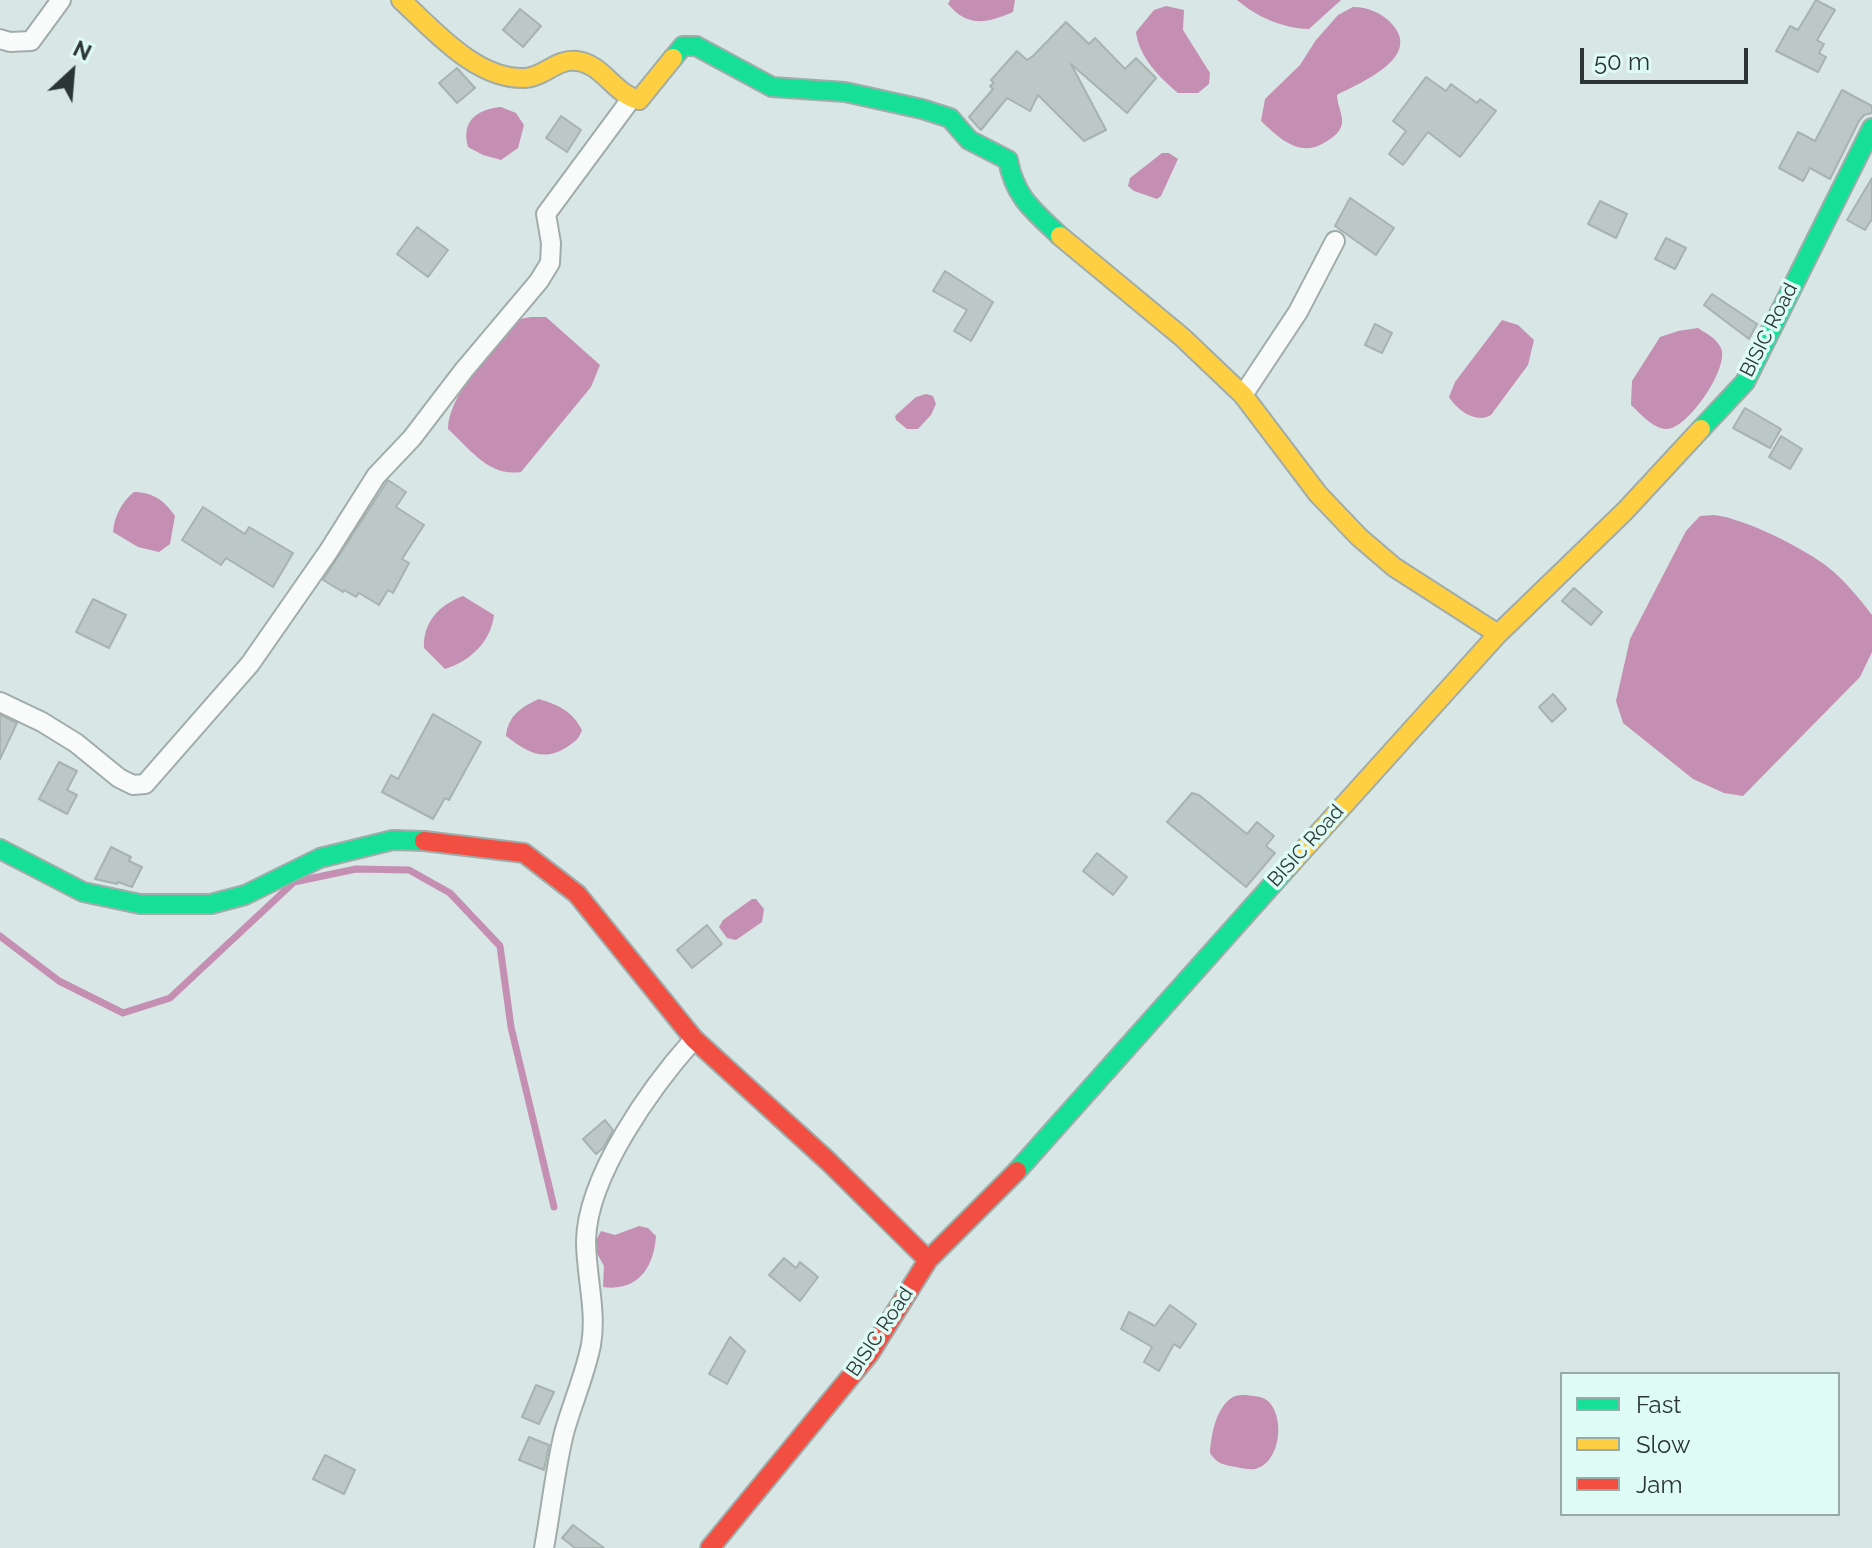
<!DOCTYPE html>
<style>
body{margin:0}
#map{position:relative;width:1872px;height:1548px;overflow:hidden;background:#d8e7e5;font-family:Raleway,sans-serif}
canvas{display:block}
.legend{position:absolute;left:1560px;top:1372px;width:280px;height:144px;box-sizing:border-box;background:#dffbf6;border:2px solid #97aca8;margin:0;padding:10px 14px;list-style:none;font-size:24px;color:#2b3534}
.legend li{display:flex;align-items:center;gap:16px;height:40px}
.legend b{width:40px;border:2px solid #97aca8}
.north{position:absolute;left:32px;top:32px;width:80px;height:80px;-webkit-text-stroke:6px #dffbf6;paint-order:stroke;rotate:26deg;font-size:22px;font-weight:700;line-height:32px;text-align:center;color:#2b3534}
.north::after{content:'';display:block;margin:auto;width:28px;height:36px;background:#2b3534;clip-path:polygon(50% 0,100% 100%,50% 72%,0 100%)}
.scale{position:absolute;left:1580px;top:48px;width:168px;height:36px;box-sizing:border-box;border:4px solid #2b3534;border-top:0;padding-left:10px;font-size:24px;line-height:28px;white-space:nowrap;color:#2b3534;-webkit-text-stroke:6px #dffbf6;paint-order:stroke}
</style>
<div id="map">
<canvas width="1872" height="1548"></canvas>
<ul class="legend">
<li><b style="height:10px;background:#16e098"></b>Fast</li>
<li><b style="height:10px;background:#ffcf43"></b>Slow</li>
<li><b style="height:10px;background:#f24e42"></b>Jam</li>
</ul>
<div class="north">N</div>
<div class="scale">50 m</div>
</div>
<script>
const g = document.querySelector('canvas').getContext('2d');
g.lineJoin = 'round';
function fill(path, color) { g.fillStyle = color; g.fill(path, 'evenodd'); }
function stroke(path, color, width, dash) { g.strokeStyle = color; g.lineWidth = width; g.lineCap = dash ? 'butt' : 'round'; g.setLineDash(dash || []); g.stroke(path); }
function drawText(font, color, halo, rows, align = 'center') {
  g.font = font + ' Raleway,sans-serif'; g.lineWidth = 7; g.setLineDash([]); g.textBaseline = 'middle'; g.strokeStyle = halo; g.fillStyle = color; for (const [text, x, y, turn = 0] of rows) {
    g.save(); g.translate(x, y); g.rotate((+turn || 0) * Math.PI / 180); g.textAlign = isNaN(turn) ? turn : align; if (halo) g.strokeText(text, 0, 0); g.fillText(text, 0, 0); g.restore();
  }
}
fill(new Path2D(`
 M 950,0 L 1015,0 L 1013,12 C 987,23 968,28 948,4 Z
 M 1237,0 L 1341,0 L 1309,29 C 1282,28 1257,17 1237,0 Z
 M 1166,6 L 1184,10 L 1183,30 L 1210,73 L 1209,84 L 1198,93 L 1178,93 C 1159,77 1139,57 1136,32 L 1154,10 Z
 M 1353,7 C 1368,7 1382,13 1392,24 C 1423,58 1359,83 1337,95 C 1337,106 1345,117 1341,127 C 1338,135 1329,140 1322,144 C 1298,157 1278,137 1261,121 L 1265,99 L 1300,65 L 1316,40 L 1338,15 Z
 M 501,107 L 516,113 L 524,125 L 518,148 L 501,160 L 483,155 L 468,147 C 461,121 477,109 501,107 Z
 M 1162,153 L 1169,153 L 1178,159 L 1161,196 L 1157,199 L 1134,191 L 1128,186 L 1130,178 Z
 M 531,317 L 546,317 L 600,365 L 591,387 L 521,472 C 489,477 470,449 448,429 C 448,395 494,348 515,320 Z
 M 1502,320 L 1518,325 L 1534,340 L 1528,365 L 1491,415 C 1476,424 1457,410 1449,397 L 1455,382 Z
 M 1698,328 C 1707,334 1716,338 1721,348 C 1730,368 1686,431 1666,429 C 1652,428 1641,414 1631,405 L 1632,381 L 1660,337 L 1678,331 Z
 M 926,394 L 933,396 L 936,404 L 931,415 L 918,429 L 907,429 L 896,420 L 895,416 L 916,397 Z
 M 134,492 C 153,492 165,501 175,516 L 170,544 L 159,552 L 138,547 L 113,532 C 114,517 122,501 134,492 Z
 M 1714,515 C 1744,518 1806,549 1829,568 C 1845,581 1860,599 1872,615 L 1872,652 L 1860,677 L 1743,796 L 1724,793 L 1693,779 L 1623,723 L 1616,701 L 1630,639 L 1686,531 L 1700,516 Z
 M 463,596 L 494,615 C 491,641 471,661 445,669 L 424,648 C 423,622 439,605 463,596 Z
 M 539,699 C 559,705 572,711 582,730 C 579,738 577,740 570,745 C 545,763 528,753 506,736 C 508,716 521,707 539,699 Z
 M 752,899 L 756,899 L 764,909 L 762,922 L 736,940 L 727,938 L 719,927 L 723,920 Z
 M 639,1226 L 648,1228 L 656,1236 C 654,1267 638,1292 603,1287 L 604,1266 L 593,1246 L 601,1231 L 615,1235 Z
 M 1246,1395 C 1252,1396 1260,1396 1265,1399 C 1286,1412 1282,1463 1255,1469 C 1250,1470 1241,1468 1236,1467 C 1224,1465 1217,1464 1210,1453 C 1211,1435 1216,1407 1233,1397 C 1237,1395 1242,1395 1246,1395 Z`), '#c48fb3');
stroke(new Path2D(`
 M 0,936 L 59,981 L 123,1013 L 170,998 L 294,882 L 356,869 L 409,870 L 450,893 L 500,946 L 511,1027 L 554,1207`), '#c48fb3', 7);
const building = new Path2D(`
 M 1816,0 L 1835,10 L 1817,40 L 1824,44 L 1819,53 L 1826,57 L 1818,72 L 1776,51 L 1790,26 L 1798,30 Z
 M 520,9 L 541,26 L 523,47 L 503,30 Z
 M 1066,22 L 1089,44 L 1095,38 L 1125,69 L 1136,58 L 1156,78 L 1127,113 L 1071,64 L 1106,130 L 1084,141 L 1038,95 L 1030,111 L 1007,98 L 981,130 L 979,128 L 969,117 L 993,89 L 990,86 L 994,83 L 991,80 L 1017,51 L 1027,60 L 1033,56 Z
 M 457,68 L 475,88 L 457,103 L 439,83 Z
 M 1426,77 L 1446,91 L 1451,84 L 1477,103 L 1480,99 L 1496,111 L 1460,157 L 1428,132 L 1403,165 L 1389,154 L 1406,131 L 1393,121 Z
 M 1842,90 L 1872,106 L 1872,113 L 1864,115 L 1859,121 L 1830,179 L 1810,168 L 1803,181 L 1779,168 L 1798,132 L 1815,141 Z
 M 561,116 L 581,130 L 567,152 L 546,138 Z
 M 1872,178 L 1872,219 L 1865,230 L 1847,220 Z
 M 1350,198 L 1394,228 L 1376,255 L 1335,226 Z
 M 1600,201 L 1627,214 L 1616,238 L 1588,224 Z
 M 417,227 L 448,250 L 428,277 L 397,254 Z
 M 1666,238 L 1686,248 L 1675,269 L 1655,259 Z
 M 945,271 L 993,302 L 971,341 L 954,331 L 967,310 L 933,291 Z
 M 1712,294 L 1757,324 L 1749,339 L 1704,305 Z
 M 1375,324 L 1392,333 L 1382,353 L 1365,345 Z
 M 1745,408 L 1781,429 L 1770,448 L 1733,428 Z
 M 1781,436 L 1802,449 L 1790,469 L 1769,457 Z
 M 388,480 L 406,492 L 396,507 L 424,525 L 402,559 L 409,563 L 393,593 L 388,590 L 379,605 L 359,593 L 356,597 L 344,590 L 343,592 L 323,580 Z
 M 203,507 L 245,534 L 249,527 L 293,553 L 273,587 L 226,558 L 221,565 L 182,540 Z
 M 1574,588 L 1602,612 L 1591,625 L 1562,601 Z
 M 93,599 L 126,615 L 109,648 L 76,632 Z
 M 1553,694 L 1566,709 L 1552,722 L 1539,707 Z
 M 433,714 L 481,742 L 449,800 L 445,798 L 433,819 L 382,792 L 391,775 L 398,779 Z
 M 0,715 L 17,723 L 0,759 Z
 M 59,762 L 77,771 L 67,790 L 77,795 L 67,814 L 39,799 Z
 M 1192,793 L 1199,795 L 1247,834 L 1257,822 L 1274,836 L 1266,846 L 1275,853 L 1246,887 L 1167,822 Z
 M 111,847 L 131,857 L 129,861 L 142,867 L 132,887 L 118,882 L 117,884 L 95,879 Z
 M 1097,853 L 1127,877 L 1113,895 L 1083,871 Z
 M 707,925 L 722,944 L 692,968 L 677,950 Z
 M 605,1120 L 613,1130 L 603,1148 L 596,1154 L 583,1139 Z
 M 784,1258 L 796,1268 L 800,1262 L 818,1277 L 800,1301 L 769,1275 Z
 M 1170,1305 L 1196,1324 L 1180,1348 L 1174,1344 L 1159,1371 L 1144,1362 L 1152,1347 L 1121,1329 L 1129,1312 L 1155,1326 Z
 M 730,1337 L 745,1351 L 727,1384 L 709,1374 Z
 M 536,1385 L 554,1392 L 539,1424 L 522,1417 Z
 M 529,1437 L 549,1445 L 544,1470 L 519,1460 Z
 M 325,1455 L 355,1470 L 344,1494 L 313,1479 Z
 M 573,1525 L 604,1548 L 575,1548 L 562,1538 Z`);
fill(building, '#bcc8c6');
stroke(building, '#a8b3b1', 2);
const street = new Path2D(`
 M 0,39 L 10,42 L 31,41 L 61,0
 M 1243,395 L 1298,312 L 1335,241
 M 0,702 L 42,722 L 76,743 L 119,778 L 133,785 L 145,784 L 250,664 L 328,552 L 376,476 L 412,438 L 464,370 L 539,281 L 550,263 L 551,243 L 546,214 L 631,99
 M 544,1548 C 551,1510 555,1470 564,1433 C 572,1404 585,1375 591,1345 C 597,1311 586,1275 586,1241 C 587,1176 652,1086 694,1039`);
const fast = new Path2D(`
 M 673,58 L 683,46 L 696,46 L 772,87 L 845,92 L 922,109 L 950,118 L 969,140 L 1008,160 C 1015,198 1034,211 1060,236
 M 1701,429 L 1745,382 L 1872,128
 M 0,849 L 83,892 L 140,904 L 211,904 L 245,895 L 320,858 L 393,840 L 424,841
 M 1017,1171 L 1288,867`);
const slow = new Path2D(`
 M 401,0 C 434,30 476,80 525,78 C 544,77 557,58 577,61 C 603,64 614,94 639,100 L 673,58
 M 1060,236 L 1182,337 L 1243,395 L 1318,494 L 1359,537 L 1394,567 L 1498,634
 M 1288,867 L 1498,634 L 1625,511 L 1701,429`);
const jam = new Path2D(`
 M 424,841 L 524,853 L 577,894 L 694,1039 L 829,1162 L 928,1260
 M 710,1548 L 870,1353 L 928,1260 L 1017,1171`);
stroke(street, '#a0acaa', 22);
stroke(fast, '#a0acaa', 22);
stroke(slow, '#a0acaa', 22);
stroke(jam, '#a0acaa', 22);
stroke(street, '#f9fbfb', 18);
stroke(fast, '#16e098', 18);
stroke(slow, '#ffcf43', 18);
stroke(jam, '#f24e42', 18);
drawText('20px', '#2b3534', '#dffbf6', [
 ["BISIC Road",1769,330,-63],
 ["BISIC Road",1306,846,-48],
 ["BISIC Road",880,1332,-56]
]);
</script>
